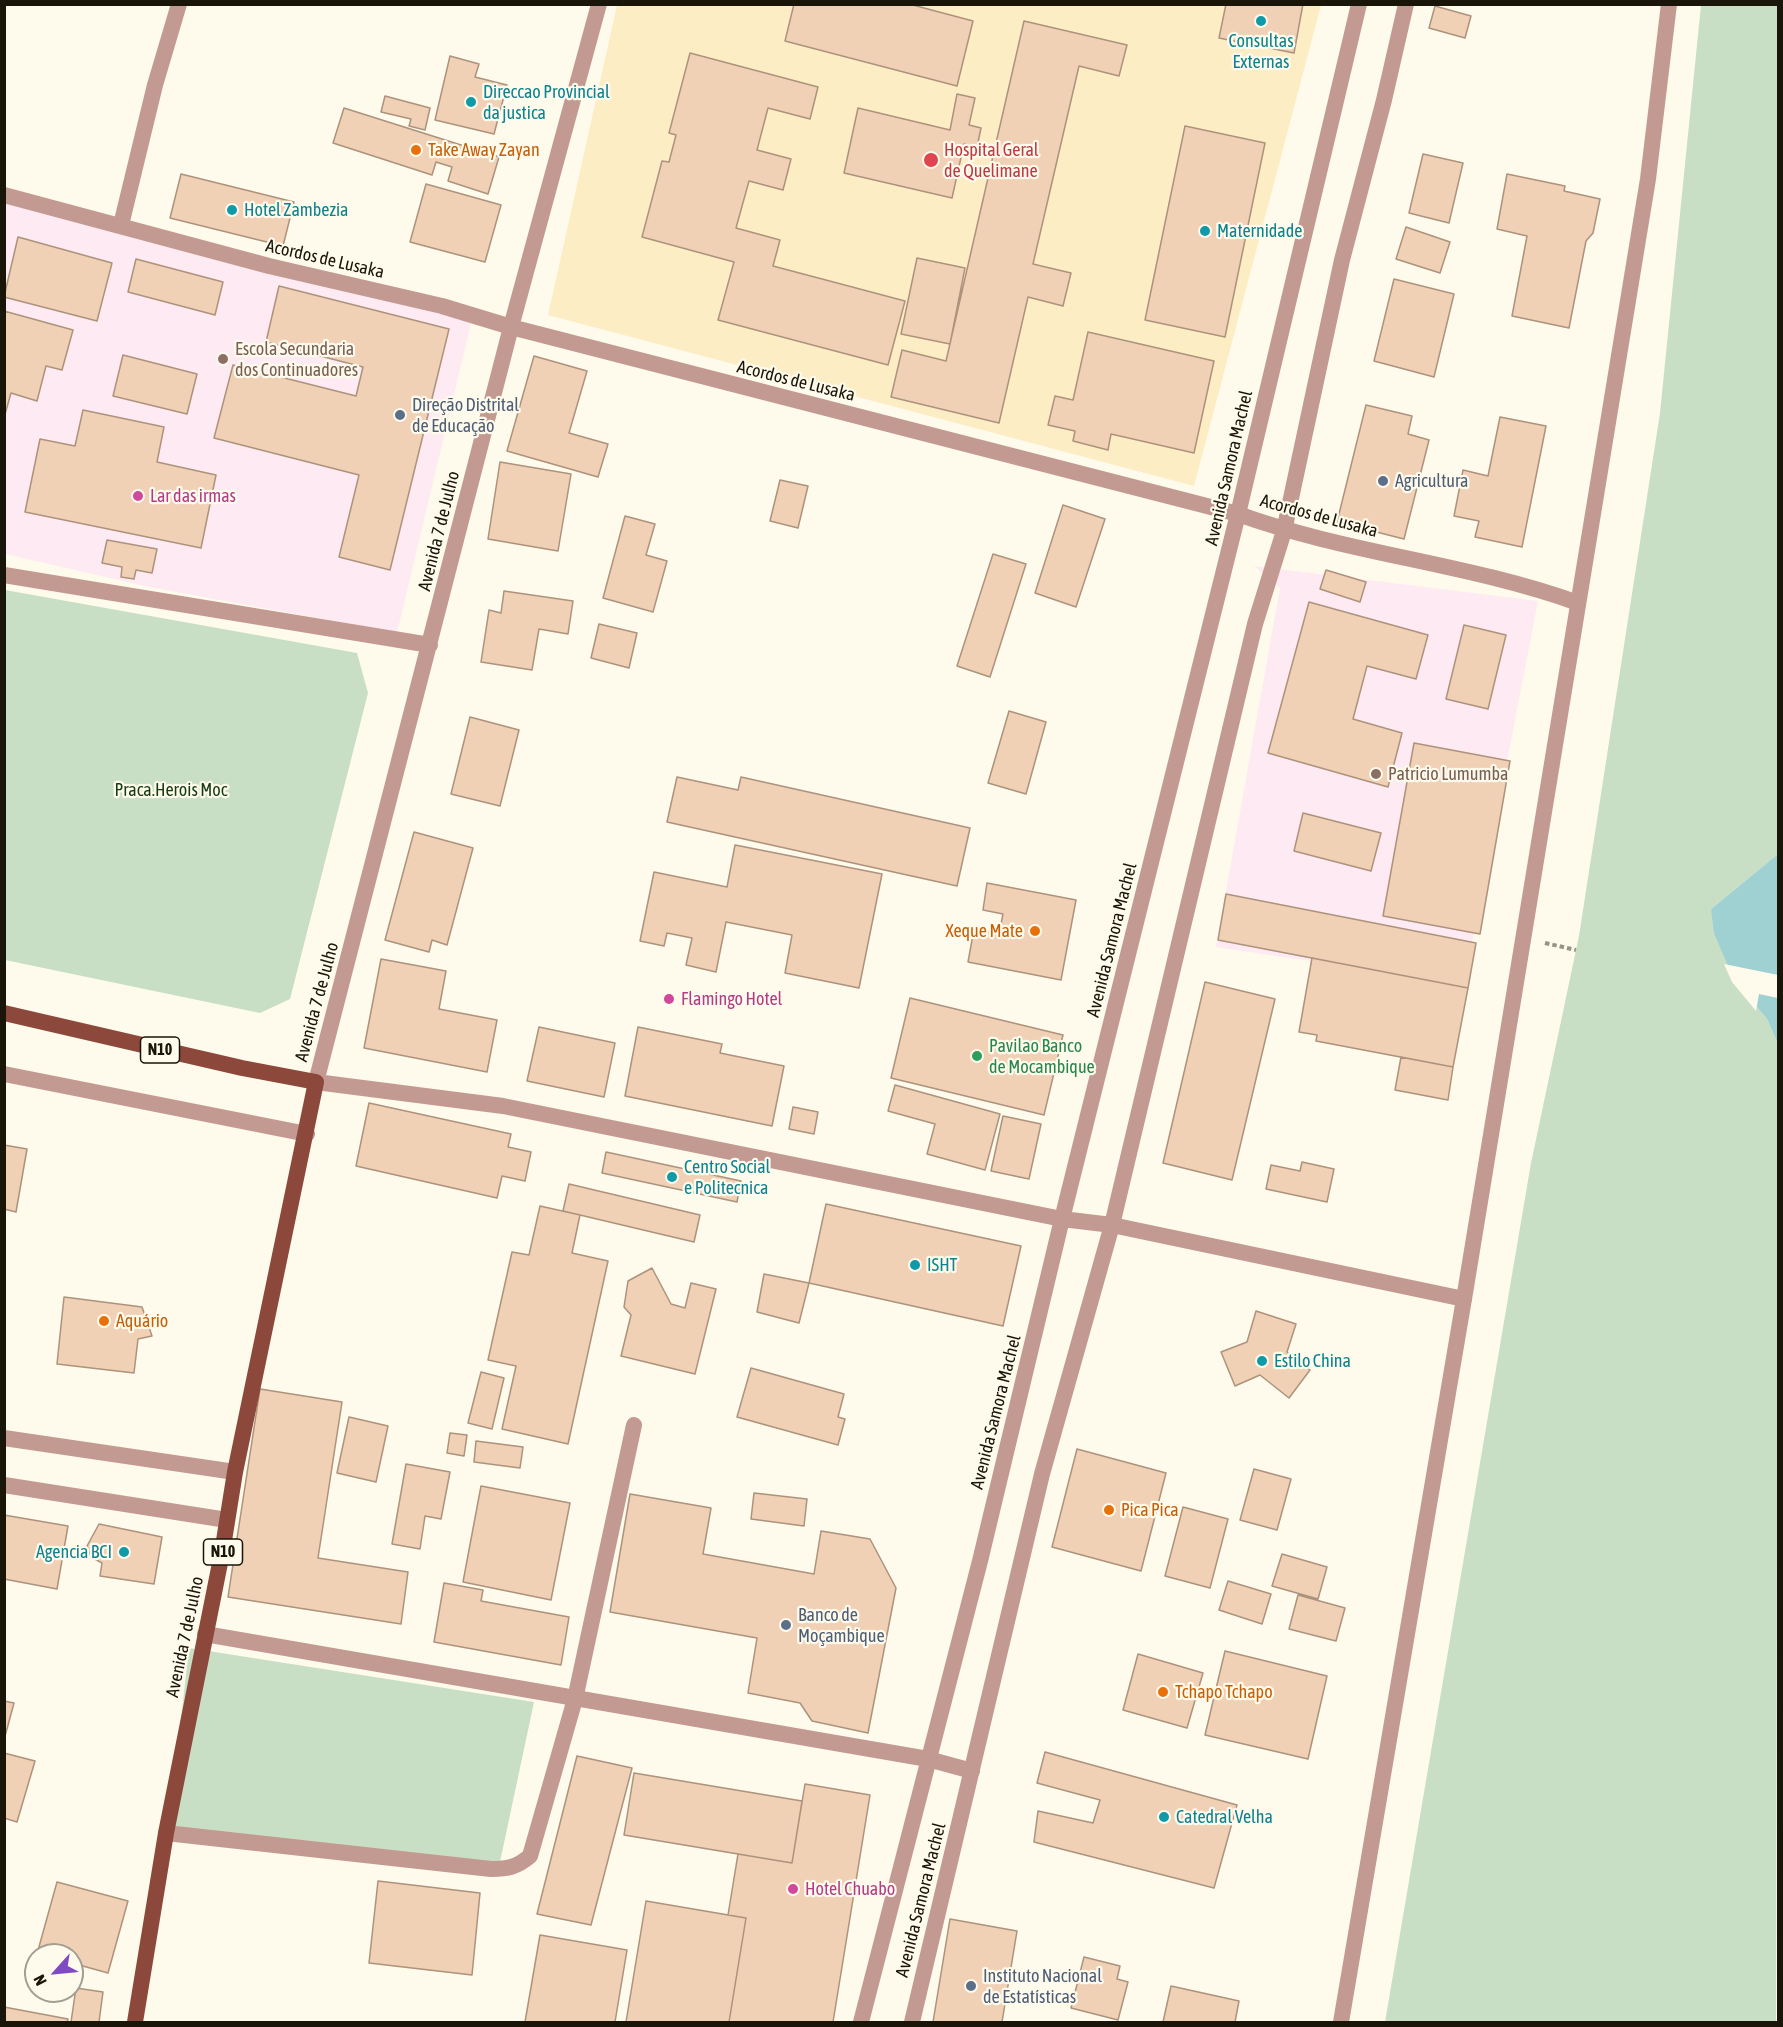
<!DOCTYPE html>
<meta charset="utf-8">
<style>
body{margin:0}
#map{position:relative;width:1783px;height:2027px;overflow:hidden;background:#fefaec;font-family:"Asap Condensed",sans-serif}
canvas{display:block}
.frame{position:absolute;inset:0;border:6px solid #191509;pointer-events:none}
.north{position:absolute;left:24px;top:1943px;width:60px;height:60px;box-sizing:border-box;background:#fefaec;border:2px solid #a29e91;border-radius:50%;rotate:243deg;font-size:16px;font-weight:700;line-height:24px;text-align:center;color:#191509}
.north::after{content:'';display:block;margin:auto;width:21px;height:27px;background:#7f4bc2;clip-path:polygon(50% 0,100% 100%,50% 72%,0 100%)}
</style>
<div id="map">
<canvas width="1783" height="2027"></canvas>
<div class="frame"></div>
<div class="north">N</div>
</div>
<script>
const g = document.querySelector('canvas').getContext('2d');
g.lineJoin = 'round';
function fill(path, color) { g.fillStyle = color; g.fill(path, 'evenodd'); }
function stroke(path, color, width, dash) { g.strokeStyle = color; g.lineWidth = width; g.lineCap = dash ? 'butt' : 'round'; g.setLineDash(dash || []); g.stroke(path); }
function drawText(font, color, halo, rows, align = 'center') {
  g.font = font + ' "Asap Condensed",sans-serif'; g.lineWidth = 4.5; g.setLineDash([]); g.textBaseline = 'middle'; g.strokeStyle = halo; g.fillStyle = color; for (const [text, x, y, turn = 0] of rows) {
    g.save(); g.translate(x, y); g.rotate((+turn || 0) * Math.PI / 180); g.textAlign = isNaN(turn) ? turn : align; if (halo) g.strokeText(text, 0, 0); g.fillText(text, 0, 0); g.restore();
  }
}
fill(new Path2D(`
 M 617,5 L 1321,5 L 1194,486 L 548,315 Z`), '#fcedc5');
fill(new Path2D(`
 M 5,201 L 472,319 L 397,633 L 150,587 L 5,554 Z
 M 1254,566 L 1538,601 L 1464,984 L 1216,947 L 1280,588 Z`), '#feeaf2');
fill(new Path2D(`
 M 1701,5 L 1778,5 L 1778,854 L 1711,909 L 1734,980 L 1767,1019 L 1778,1044 L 1776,2022 L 1385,2022 L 1531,1163 L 1579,936 L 1660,413 Z
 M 5,590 L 357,653 L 368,693 L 290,999 L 260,1013 L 5,960 Z
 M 189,1648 L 534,1702 L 497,1876 L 169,1826 Z`), '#c8dfc5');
fill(new Path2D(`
 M 1778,854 L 1778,1044 L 1767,1019 L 1734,980 L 1714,933 L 1711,909 Z`), '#a0d1d2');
fill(new Path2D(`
 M 1724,964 L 1778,975 L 1778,998 L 1759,994 L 1756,1011 L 1732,982 Z`), '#fefaec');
const building = new Path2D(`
 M 794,4 L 909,4 L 973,21 L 957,86 L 785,41 Z
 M 1226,4 L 1303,4 L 1294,53 L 1219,38 Z
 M 1435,6 L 1471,16 L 1465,38 L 1429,28 Z
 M 1024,21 L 1127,45 L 1119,76 L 1079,66 L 1033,264 L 1071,273 L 1063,306 L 1028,297 L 999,423 L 891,397 L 902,350 L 946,361 Z
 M 690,53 L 818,87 L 810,119 L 768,108 L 757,150 L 791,159 L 783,190 L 749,181 L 736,228 L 780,240 L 773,266 L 905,301 L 888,365 L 718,320 L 734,262 L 642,237 L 662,161 L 669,162 L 676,135 L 669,133 Z
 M 450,56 L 479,64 L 475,77 L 507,85 L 494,134 L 435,120 Z
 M 957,94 L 975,98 L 969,125 L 981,128 L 977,147 L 964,144 L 952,198 L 844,173 L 858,108 L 950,130 Z
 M 385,96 L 430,108 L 425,130 L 409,126 L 411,119 L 381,112 Z
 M 344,108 L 499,157 L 488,194 L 448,181 L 452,167 L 436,162 L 432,175 L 333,143 Z
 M 1185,126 L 1265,143 L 1225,337 L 1145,320 Z
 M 1423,154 L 1463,163 L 1449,223 L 1409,213 Z
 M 181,174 L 294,202 L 283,246 L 170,218 Z
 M 1507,174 L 1565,186 L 1564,191 L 1600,199 L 1593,233 L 1586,241 L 1569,328 L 1512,316 L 1527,236 L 1497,229 Z
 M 426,184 L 501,205 L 485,262 L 410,242 Z
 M 1406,227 L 1450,242 L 1440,273 L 1396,259 Z
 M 18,237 L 112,263 L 97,321 L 4,297 Z
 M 917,258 L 965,268 L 950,344 L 901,334 Z
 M 136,259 L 223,282 L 215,315 L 128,292 Z
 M 1394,279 L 1454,294 L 1434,377 L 1374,361 Z
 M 279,286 L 449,329 L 390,570 L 339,557 L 359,475 L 214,438 L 233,365 L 356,396 L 363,367 L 266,342 Z
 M 4,311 L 73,330 L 62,370 L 46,366 L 37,401 L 11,393 L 4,418 Z
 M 1088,332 L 1214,361 L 1194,453 L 1111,434 L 1108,450 L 1073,441 L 1075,431 L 1048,425 L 1055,396 L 1073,400 Z
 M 123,355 L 197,374 L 187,414 L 113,396 Z
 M 534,356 L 587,371 L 569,433 L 608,444 L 598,477 L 507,451 Z
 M 1366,405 L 1412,416 L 1408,434 L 1429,440 L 1404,539 L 1337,522 Z
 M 83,410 L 164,427 L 157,462 L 216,475 L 201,548 L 25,512 L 40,439 L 75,446 Z
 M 1500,417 L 1546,426 L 1522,547 L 1475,537 L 1479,521 L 1454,516 L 1463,470 L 1488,476 Z
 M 500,462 L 571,474 L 558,551 L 488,539 Z
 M 780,480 L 808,486 L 798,528 L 770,521 Z
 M 1063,505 L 1105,519 L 1076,607 L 1035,593 Z
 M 625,516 L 655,524 L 646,555 L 667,561 L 653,612 L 603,598 Z
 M 107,540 L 157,549 L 152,573 L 136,570 L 134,579 L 121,577 L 122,567 L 102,563 Z
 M 993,554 L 1026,564 L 990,677 L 957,666 Z
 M 1326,570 L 1366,582 L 1360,602 L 1320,589 Z
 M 504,591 L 573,601 L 568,634 L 539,629 L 532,670 L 481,662 L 489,610 L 501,613 Z
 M 1309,602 L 1428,635 L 1416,679 L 1367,666 L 1353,719 L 1402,733 L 1388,787 L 1268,753 Z
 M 599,624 L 637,633 L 629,668 L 591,658 Z
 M 1464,625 L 1506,635 L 1488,709 L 1446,699 Z
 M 1009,711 L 1046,722 L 1026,794 L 988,783 Z
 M 470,717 L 519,730 L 500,806 L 451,794 Z
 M 1414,743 L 1510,761 L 1480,934 L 1383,916 Z
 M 677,777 L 738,790 L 741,777 L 970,828 L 957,886 L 667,822 Z
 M 1303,813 L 1381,833 L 1371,871 L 1294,851 Z
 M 414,832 L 473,848 L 447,945 L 432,940 L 429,952 L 385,940 Z
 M 735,845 L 882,874 L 859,988 L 785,973 L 792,935 L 726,922 L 716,972 L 686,965 L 692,938 L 667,933 L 664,946 L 640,941 L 654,872 L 727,887 Z
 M 987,883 L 1076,900 L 1061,980 L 968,962 L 974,929 L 999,934 L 1003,914 L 983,910 Z
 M 1226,894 L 1476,943 L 1468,988 L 1218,940 Z
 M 1312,958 L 1468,988 L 1453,1067 L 1316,1041 L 1317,1035 L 1299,1032 Z
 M 381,959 L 446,971 L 439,1009 L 497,1020 L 487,1072 L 364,1048 Z
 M 1205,982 L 1275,999 L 1232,1180 L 1163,1163 Z
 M 910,998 L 1063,1035 L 1044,1115 L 891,1078 Z
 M 539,1027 L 615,1043 L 604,1097 L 527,1081 Z
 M 638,1027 L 722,1044 L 720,1053 L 784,1066 L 772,1126 L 625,1096 Z
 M 1401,1057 L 1453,1067 L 1448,1100 L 1395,1090 Z
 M 895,1085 L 1000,1114 L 985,1170 L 927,1154 L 935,1124 L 888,1111 Z
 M 369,1103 L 511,1134 L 508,1147 L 531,1152 L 525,1181 L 502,1176 L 497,1198 L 356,1166 Z
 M 793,1107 L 818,1112 L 814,1134 L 789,1129 Z
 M 1003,1116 L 1041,1124 L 1029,1179 L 991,1171 Z
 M 4,1145 L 27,1149 L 16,1212 L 4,1209 Z
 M 606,1152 L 741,1181 L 737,1202 L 602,1173 Z
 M 1302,1162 L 1334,1169 L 1327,1202 L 1266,1189 L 1271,1165 L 1300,1171 Z
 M 569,1184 L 700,1215 L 694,1242 L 563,1211 Z
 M 826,1204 L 1021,1246 L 1003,1326 L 809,1283 Z
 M 540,1206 L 580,1215 L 572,1253 L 608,1261 L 568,1444 L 502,1429 L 516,1366 L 488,1360 L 512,1252 L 529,1255 Z
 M 652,1268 L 671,1304 L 685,1308 L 691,1283 L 716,1289 L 695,1374 L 621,1356 L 631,1315 L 624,1307 L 628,1281 Z
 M 764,1274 L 809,1283 L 799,1323 L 757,1312 Z
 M 64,1297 L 142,1307 L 152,1336 L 138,1339 L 134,1373 L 57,1364 Z
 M 1256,1311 L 1296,1324 L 1287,1352 L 1310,1370 L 1289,1398 L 1260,1375 L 1235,1386 L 1221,1352 L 1247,1342 Z
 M 751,1368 L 844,1394 L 838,1417 L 845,1419 L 838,1445 L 737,1417 Z
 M 481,1372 L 504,1378 L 492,1429 L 468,1423 Z
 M 260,1389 L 342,1402 L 318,1558 L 408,1572 L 401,1624 L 228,1597 Z
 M 349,1417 L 388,1426 L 376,1482 L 337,1473 Z
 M 450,1433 L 467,1435 L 464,1456 L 447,1453 Z
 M 476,1441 L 523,1447 L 520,1468 L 474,1462 Z
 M 1077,1449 L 1166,1473 L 1141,1571 L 1052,1547 Z
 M 406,1464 L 450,1472 L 441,1519 L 425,1516 L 420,1549 L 392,1544 Z
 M 1254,1469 L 1291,1479 L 1277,1530 L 1240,1520 Z
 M 481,1486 L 570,1503 L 551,1600 L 463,1582 Z
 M 754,1493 L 807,1499 L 804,1526 L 751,1519 Z
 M 630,1494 L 711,1508 L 703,1554 L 814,1574 L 821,1531 L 870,1539 L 896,1588 L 868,1733 L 812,1721 L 800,1703 L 748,1693 L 757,1638 L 610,1612 Z
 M 1183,1507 L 1228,1519 L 1210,1588 L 1165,1576 Z
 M 4,1515 L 68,1526 L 57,1589 L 4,1579 Z
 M 99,1524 L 162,1537 L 154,1584 L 100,1576 L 102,1563 L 91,1557 L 87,1546 Z
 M 1282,1554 L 1327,1567 L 1318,1599 L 1272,1586 Z
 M 1228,1581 L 1271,1594 L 1262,1624 L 1219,1610 Z
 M 444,1583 L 483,1590 L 481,1601 L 569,1617 L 561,1665 L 434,1642 Z
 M 1298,1595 L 1345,1608 L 1336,1641 L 1289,1629 Z
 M 1225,1651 L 1327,1676 L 1308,1759 L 1205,1735 Z
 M 1138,1654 L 1203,1673 L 1187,1728 L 1123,1710 Z
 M 4,1701 L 14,1703 L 4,1740 Z
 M 1045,1752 L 1237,1805 L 1214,1888 L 1034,1842 L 1038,1811 L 1093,1823 L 1100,1800 L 1037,1783 Z
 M 4,1753 L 35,1761 L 17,1822 L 4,1818 Z
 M 577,1756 L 632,1768 L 591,1925 L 537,1914 Z
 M 634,1773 L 802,1801 L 792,1863 L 624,1835 Z
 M 805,1784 L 870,1795 L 833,2022 L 729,2022 L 746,1918 L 728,1915 L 738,1854 L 792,1863 Z
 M 378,1881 L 480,1893 L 472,1975 L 369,1963 Z
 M 57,1882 L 128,1901 L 108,1973 L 72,1963 L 72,1955 L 37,1954 Z
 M 646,1901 L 746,1918 L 729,2022 L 626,2022 Z
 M 950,1919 L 1017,1931 L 1002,2022 L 933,2022 Z
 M 540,1935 L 627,1950 L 615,2022 L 525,2022 Z
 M 1084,1957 L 1120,1966 L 1117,1979 L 1128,1982 L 1118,2020 L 1071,2008 Z
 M 1171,1986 L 1239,2001 L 1235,2022 L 1163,2022 Z
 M 76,1988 L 103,1992 L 99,2022 L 71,2022 Z
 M 4,2007 L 68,2019 L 67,2022 L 4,2022 Z`);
fill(building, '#f0d1b6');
stroke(building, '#ad927c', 1.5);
stroke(new Path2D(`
 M 1545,943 L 1576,950`), '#979386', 4, [4.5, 3]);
stroke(new Path2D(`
 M 4,195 L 269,266 L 442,306 L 511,327 L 1238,514 C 1349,554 1467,563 1578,603
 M 121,225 L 155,85 L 179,4
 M 4,575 L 430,645
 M 4,1074 L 307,1134
 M 316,1082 L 511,327 L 599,4
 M 1464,1299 L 1648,179 L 1669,4
 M 4,1438 L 235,1472
 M 4,1485 L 227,1520
 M 205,1634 L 928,1759 L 972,1771
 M 166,1833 L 491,1869 C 508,1869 517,1867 530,1856 L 575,1699 L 634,1425`), '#c29a91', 16);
stroke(new Path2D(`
 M 316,1082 L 503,1106 L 1062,1219 L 1112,1225 L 1464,1299 L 1341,2022
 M 861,2022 L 980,1561 L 1062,1219 L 1238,514 L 1359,4
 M 912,2022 L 1042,1474 L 1112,1225 L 1255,624 L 1284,531 L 1342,260 L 1384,100 L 1406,4`), '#c29a91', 16);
stroke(new Path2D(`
 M 4,1013 L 242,1068 L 316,1082 L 235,1472 L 222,1553 L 166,1833 L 135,2022`), '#8c493b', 16);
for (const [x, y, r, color] of [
 [1261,21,6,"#0f9aa8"],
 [471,102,6,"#0f9aa8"],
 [416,150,6,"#e8710a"],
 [931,160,8,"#e0444e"],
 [232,210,6,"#0f9aa8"],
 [1205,231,6,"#0f9aa8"],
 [223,359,6,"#8d6e63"],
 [400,415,6,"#5c6f8a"],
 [1383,481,6,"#5c6f8a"],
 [138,496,6,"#d1479c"],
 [1376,774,6,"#8d6e63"],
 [1035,931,6,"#e8710a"],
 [669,999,6,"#d1479c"],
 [977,1056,6,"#2e9e5b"],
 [672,1177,6,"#0f9aa8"],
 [915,1265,6,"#0f9aa8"],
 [104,1321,6,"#e8710a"],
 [1262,1361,6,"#0f9aa8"],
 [1109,1510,6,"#e8710a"],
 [124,1552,6,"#0f9aa8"],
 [786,1625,6,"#5c6f8a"],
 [1163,1692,6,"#e8710a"],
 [1164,1817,6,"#0f9aa8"],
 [793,1889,6,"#d1479c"],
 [971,1986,6,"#5c6f8a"]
]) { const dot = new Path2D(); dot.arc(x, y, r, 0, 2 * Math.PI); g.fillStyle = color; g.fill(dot); stroke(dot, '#fefaec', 2); }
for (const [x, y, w] of [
 [160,1050,39],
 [223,1552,39]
]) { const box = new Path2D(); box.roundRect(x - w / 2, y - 13, w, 26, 4.5); g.fillStyle = '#fefaec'; g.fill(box); stroke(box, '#191509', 1.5); }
drawText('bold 16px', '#191509', null, [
 ["N10",160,1050],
 ["N10",223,1552]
]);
drawText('18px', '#0d838f', '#fefaec', [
 ["Consultas",1261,41,"center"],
 ["Externas",1261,62,"center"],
 ["Direccao Provincial",483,92],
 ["da justica",483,113],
 ["Hotel Zambezia",244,210],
 ["Maternidade",1217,231],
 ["Centro Social",684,1167],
 ["e Politecnica",684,1188],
 ["ISHT",927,1265],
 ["Estilo China",1274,1361],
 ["Agencia BCI",112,1552,"right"],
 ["Catedral Velha",1176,1817]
], 'left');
drawText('18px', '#c56008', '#fefaec', [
 ["Take Away Zayan",428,150],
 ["Xeque Mate",1023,931,"right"],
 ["Aquário",116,1321],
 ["Pica Pica",1121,1510],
 ["Tchapo Tchapo",1175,1692]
], 'left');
drawText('18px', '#be3a42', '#fefaec', [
 ["Hospital Geral",944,150],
 ["de Quelimane",944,171]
], 'left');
drawText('18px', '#191509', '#fefaec', [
 ["Acordos de Lusaka",325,259,13],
 ["Acordos de Lusaka",796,381,14],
 ["Avenida Samora Machel",1229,468,-77],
 ["Acordos de Lusaka",1319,516,15],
 ["Avenida 7 de Julho",439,531,-76],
 ["Avenida Samora Machel",1112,940,-76],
 ["Avenida 7 de Julho",317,1002,-75],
 ["Avenida Samora Machel",996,1412,-76],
 ["Avenida 7 de Julho",185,1637,-78],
 ["Avenida Samora Machel",921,1900,-76]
]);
drawText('18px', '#785e54', '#fefaec', [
 ["Escola Secundaria",235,349],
 ["dos Continuadores",235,370],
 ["Patricio Lumumba",1388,774]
], 'left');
drawText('18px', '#4e5e75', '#fefaec', [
 ["Direção Distrital",412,405],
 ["de Educação",412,426],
 ["Agricultura",1395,481],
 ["Banco de",798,1615],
 ["Moçambique",798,1636],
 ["Instituto Nacional",983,1976],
 ["de Estatísticas",983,1997]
], 'left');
drawText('18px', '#b23c85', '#fefaec', [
 ["Lar das irmas",150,496],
 ["Flamingo Hotel",681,999],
 ["Hotel Chuabo",805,1889]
], 'left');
drawText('18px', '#143b11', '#fefaec', [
 ["Praca.Herois Moc",171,790]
]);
drawText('18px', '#27864d', '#fefaec', [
 ["Pavilao Banco",989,1046],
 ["de Mocambique",989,1067]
], 'left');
</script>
